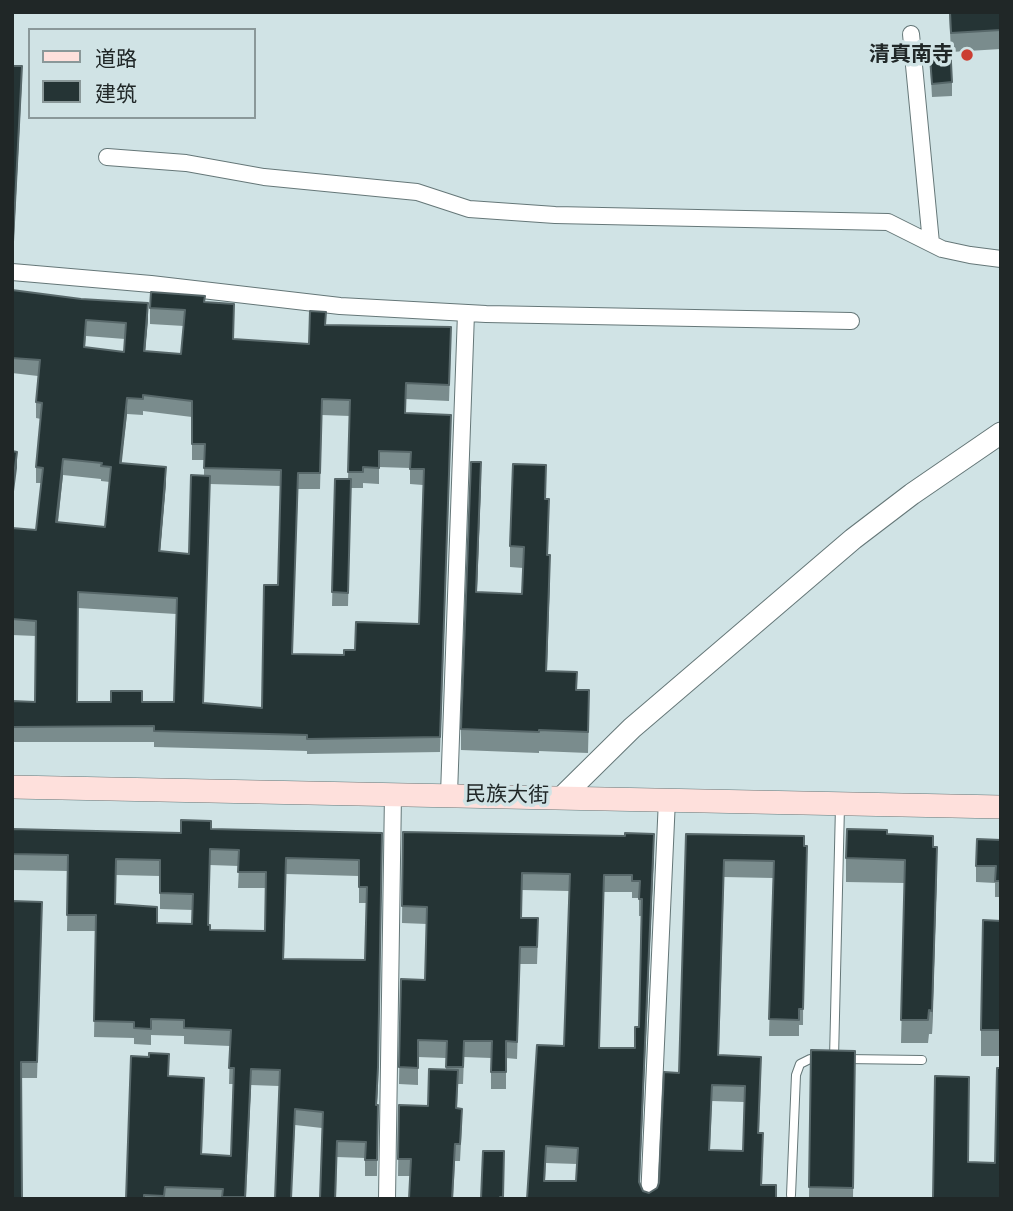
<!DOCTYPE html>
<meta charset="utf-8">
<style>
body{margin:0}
#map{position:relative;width:1013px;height:1211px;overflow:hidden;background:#d0e3e5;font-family:Raleway,"Noto Sans SC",sans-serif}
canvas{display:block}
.frame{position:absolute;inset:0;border:14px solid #202727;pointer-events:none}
.legend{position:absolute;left:28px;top:28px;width:228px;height:91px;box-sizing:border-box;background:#d0e3e5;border:2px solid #8a9899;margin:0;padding:9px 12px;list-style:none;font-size:21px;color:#202727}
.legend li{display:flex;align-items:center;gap:14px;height:35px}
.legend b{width:35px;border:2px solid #8a9899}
</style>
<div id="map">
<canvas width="1013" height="1211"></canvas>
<div class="frame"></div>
<ul class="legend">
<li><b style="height:9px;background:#fee0dc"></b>道路</li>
<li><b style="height:19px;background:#253435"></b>建筑</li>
</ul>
</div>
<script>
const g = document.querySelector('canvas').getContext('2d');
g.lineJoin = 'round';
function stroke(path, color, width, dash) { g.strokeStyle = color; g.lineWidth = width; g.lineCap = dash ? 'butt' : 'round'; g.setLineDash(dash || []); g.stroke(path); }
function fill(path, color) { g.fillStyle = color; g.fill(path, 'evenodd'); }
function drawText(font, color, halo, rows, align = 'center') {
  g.font = font + ' Raleway,"Noto Sans SC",sans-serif'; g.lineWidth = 7; g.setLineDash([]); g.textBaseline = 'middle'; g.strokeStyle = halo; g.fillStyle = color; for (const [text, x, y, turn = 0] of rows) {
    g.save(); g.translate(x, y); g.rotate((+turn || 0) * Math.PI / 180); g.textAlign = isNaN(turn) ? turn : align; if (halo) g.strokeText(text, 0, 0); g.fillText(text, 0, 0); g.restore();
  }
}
const service = new Path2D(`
 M 834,1058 L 840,806
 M 845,1059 L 922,1060
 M 791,1195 L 796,1075 L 800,1064 L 810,1059 L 822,1059`);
const minor = new Path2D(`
 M 911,34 L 931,243
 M 107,157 L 186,163 L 264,177 L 417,192 L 469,209 L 555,215 L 888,222 L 942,249 L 970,255 L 1001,259
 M 12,272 L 151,284 L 340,306 L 486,314 L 851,321
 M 449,794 L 466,313
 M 387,1199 L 393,793
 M 649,1199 L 667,799`);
const tertiary = new Path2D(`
 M 563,796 L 632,728 L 853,539 L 912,494 L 1001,433`);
const secondary = new Path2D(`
 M 12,787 L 1001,807`);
stroke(service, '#657778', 10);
stroke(minor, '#657778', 18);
stroke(tertiary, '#657778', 23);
stroke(secondary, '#657778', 24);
stroke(service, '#fff', 8);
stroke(minor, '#fff', 16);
stroke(tertiary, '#fff', 21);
stroke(secondary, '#fee0dc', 23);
fill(new Path2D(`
 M 949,12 L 1001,12 L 1001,49 L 951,52 Z
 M 929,44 L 952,82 L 952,96 L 932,97 Z
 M 12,290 L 148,319 L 145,351 L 181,354 L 184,326 L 150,324 L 150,308 L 205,302 L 234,319 L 233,340 L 309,344 L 326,325 L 451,342 L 449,401 L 406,399 L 406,413 L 451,431 L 440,752 L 307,754 L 307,751 L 154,747 L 154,742 L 12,742 L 12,701 L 35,702 L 36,636 L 12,635 L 12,528 L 36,530 L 41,483 L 36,483 L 36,467 L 41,419 L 36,418 L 36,402 L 38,376 L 12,373 ZM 86,336 L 125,339 L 124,352 L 85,348 ZM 143,411 L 192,417 L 192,460 L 204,460 L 204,476 L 189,554 L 160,551 L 166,483 L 121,463 L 127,414 L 143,415 ZM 322,415 L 350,416 L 348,479 L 335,479 L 332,606 L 348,606 L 351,488 L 363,488 L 363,483 L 379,484 L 379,467 L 410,468 L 410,484 L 423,485 L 419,624 L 344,655 L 292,654 L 298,489 L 320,489 ZM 63,475 L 101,479 L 101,481 L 110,482 L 105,527 L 58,522 ZM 210,484 L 281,486 L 278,585 L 262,708 L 203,703 ZM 78,608 L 176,614 L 174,702 L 77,702 Z
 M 481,483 L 477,592 L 522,594 L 523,568 L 510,567 L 510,546 L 546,499 L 549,520 L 548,555 L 550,576 L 547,671 L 577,690 L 589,711 L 588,753 L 539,751 L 539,753 L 461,750 L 461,729 Z
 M 12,829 L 181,833 L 211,829 L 382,833 L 378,1083 L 377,1105 L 378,1105 L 377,1176 L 365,1176 L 365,1158 L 337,1157 L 336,1199 L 320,1199 L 322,1128 L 295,1125 L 291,1199 L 275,1199 L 279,1086 L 251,1085 L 246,1199 L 126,1199 L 168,1076 L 204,1094 L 202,1154 L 231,1156 L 233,1084 L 229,1084 L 230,1046 L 184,1044 L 184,1036 L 151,1035 L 151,1045 L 134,1044 L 134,1038 L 94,1037 L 96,931 L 67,931 L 68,871 L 12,870 ZM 210,865 L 239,866 L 238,888 L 266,888 L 265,931 L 210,930 L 208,925 ZM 286,874 L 359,876 L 359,903 L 367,903 L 365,960 L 284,959 ZM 116,875 L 160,876 L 160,909 L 193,910 L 192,924 L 157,923 L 115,904 Z
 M 403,832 L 654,851 L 639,1183 L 643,1191 L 649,1193 L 657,1188 L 659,1183 L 679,1073 L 686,834 L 804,836 L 803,1025 L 799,1025 L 799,1036 L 769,1036 L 773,878 L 724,877 L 719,1055 L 761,1074 L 759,1133 L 763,1150 L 762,1185 L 776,1199 L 527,1199 L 564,1046 L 569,891 L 522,890 L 522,918 L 538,935 L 537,964 L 520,964 L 517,1059 L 506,1058 L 506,1089 L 491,1089 L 491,1058 L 464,1057 L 463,1084 L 458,1084 L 457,1108 L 462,1125 L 460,1161 L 455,1161 L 453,1199 L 409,1199 L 410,1176 L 398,1176 L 399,1105 L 428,1106 L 446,1069 L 446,1058 L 418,1057 L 418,1085 L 399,1084 L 401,979 L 425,980 L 427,924 L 402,923 ZM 604,892 L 632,892 L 632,898 L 639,898 L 639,916 L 641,916 L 639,1027 L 635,1048 L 599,1048 ZM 712,1101 L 744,1102 L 743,1151 L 710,1150 ZM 546,1163 L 577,1164 L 576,1181 L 545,1181 Z
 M 887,834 L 933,847 L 937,870 L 932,1034 L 929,1034 L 928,1043 L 901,1043 L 905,883 L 846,882 L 846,858 Z
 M 1001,840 L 1001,897 L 995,897 L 995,883 L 976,882 L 976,866 Z
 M 12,901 L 42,918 L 37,1078 L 21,1078 Z
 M 1001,921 L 1001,1056 L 981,1056 L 981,1030 Z
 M 811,1050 L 855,1051 L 853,1199 L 809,1199 Z`), '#7a8c8d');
fill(new Path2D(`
 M 22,66 L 22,79 L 13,255 L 13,242 Z
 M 148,303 L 148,319 L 144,367 L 144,351 Z
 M 127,398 L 127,414 L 120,479 L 120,463 Z
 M 17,452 L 17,468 L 12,507 L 12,491 Z
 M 63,459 L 63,475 L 56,538 L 56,522 Z
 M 481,462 L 481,483 L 476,613 L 476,592 Z
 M 166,467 L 166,483 L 159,567 L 159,551 Z
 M 550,555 L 550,576 L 546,692 L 546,671 Z
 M 654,834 L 654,851 L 639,1199 L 639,1182 Z
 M 937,847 L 937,870 L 932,1034 L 932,1011 Z
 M 382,849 L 378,1083 L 376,1121 Z
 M 251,1069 L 251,1085 L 245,1199 L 245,1197 Z`), '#58686a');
const building = new Path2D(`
 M 950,12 L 1001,12 L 1001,30 L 951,33 Z
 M 950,43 L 952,82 L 932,84 L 929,44 Z
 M 12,66 L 22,66 L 13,242 L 12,242 Z
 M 12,290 L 81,299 L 148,303 L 144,351 L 181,354 L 185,310 L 150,308 L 151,292 L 205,296 L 204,302 L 234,304 L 233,339 L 309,344 L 310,311 L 326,312 L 325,325 L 451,327 L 449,385 L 406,383 L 405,413 L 451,415 L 440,737 L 307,739 L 307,735 L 154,731 L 154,726 L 12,727 L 12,701 L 35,702 L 36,621 L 12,619 L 12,528 L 36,530 L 43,468 L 36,467 L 42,403 L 36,402 L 40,360 L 12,358 ZM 86,320 L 126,323 L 124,352 L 84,347 ZM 143,395 L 192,401 L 192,444 L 205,444 L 204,468 L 281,470 L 278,585 L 264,585 L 262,708 L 203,703 L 210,476 L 191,475 L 189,554 L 159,551 L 166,467 L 120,463 L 127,398 L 143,399 ZM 322,399 L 350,400 L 348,472 L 363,472 L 363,467 L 379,468 L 379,451 L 411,452 L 410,469 L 424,469 L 419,624 L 356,622 L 355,650 L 344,650 L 344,655 L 292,654 L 298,473 L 320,473 ZM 63,459 L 102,463 L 101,466 L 111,467 L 105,527 L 56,522 ZM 78,592 L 177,598 L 174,702 L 142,702 L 142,691 L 111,691 L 111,702 L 77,702 Z
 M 12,451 L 17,452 L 12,491 Z
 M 471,462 L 481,462 L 476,592 L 522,594 L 524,547 L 510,546 L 513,464 L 546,465 L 545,499 L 549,499 L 547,555 L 550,555 L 546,671 L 577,672 L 576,690 L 589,690 L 588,732 L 539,730 L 539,732 L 461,729 Z
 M 335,479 L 351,479 L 348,593 L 332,592 Z
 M 181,820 L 211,821 L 211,829 L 382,833 L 378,1067 L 376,1105 L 378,1105 L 377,1160 L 365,1160 L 366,1142 L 337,1141 L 335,1199 L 320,1199 L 323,1112 L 295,1109 L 291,1199 L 275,1199 L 280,1070 L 251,1069 L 245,1197 L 222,1197 L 223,1189 L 165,1187 L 164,1196 L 144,1195 L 144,1199 L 126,1199 L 131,1056 L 149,1057 L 149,1053 L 169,1054 L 168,1076 L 204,1078 L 201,1154 L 231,1156 L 234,1068 L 229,1068 L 231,1030 L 184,1028 L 184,1020 L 151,1019 L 151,1029 L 134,1028 L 134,1022 L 94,1021 L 96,915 L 67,915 L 68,855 L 12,854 L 12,829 L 181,833 ZM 210,849 L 239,850 L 238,872 L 266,872 L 265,931 L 210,930 L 210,925 L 208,925 ZM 286,858 L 359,860 L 359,887 L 367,887 L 365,960 L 283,959 ZM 116,859 L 160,860 L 160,893 L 193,894 L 192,924 L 157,923 L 157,907 L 115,904 Z
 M 847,829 L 887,830 L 887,834 L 933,836 L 933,847 L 937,847 L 932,1011 L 929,1010 L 928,1020 L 901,1020 L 905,860 L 846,858 Z
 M 403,832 L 625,836 L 625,833 L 654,834 L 639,1182 L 643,1191 L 649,1193 L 657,1188 L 659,1183 L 664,1072 L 679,1073 L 686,834 L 804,836 L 804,846 L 807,846 L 803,1009 L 799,1009 L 799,1020 L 769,1019 L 774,861 L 724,860 L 718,1055 L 761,1057 L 758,1133 L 763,1133 L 761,1185 L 776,1185 L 776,1199 L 527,1199 L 537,1045 L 564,1046 L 570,874 L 522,873 L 521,918 L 538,918 L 537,947 L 520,947 L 517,1042 L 506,1041 L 506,1072 L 491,1072 L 492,1041 L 464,1041 L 463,1067 L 446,1067 L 447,1041 L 418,1040 L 418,1068 L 399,1067 L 401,979 L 425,980 L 427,907 L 402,906 ZM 604,875 L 632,875 L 632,881 L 640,881 L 639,899 L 642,899 L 639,1027 L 635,1027 L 635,1048 L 599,1048 ZM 712,1085 L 745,1086 L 743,1151 L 709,1150 ZM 546,1146 L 578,1148 L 576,1181 L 544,1181 Z
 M 977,839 L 1001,840 L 1001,881 L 995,881 L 996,866 L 976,866 Z
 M 12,901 L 42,902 L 37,1062 L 21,1062 L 22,1199 L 12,1199 Z
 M 983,920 L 1001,921 L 1001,1030 L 981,1030 Z
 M 811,1050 L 855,1051 L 853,1188 L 809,1187 Z
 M 997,1068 L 1001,1068 L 1001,1199 L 933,1198 L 935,1076 L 969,1077 L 968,1162 L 995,1163 Z
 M 429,1069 L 458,1070 L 456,1108 L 462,1109 L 460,1144 L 455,1144 L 452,1199 L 409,1199 L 411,1159 L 398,1159 L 399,1105 L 428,1106 Z
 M 483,1151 L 504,1151 L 503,1197 L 500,1197 L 499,1199 L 481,1199 Z`);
fill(building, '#253435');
stroke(building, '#58686a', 2);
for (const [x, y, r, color] of [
 [967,55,7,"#cb3e32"]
]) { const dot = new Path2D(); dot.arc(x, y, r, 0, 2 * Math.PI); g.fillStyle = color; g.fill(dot); stroke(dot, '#d0e3e5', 2.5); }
drawText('bold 21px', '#202727', '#d0e3e5', [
 ["清真南寺",953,55]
], 'right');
drawText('21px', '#202727', '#d0e3e5', [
 ["民族大街",507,795,1]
]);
</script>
